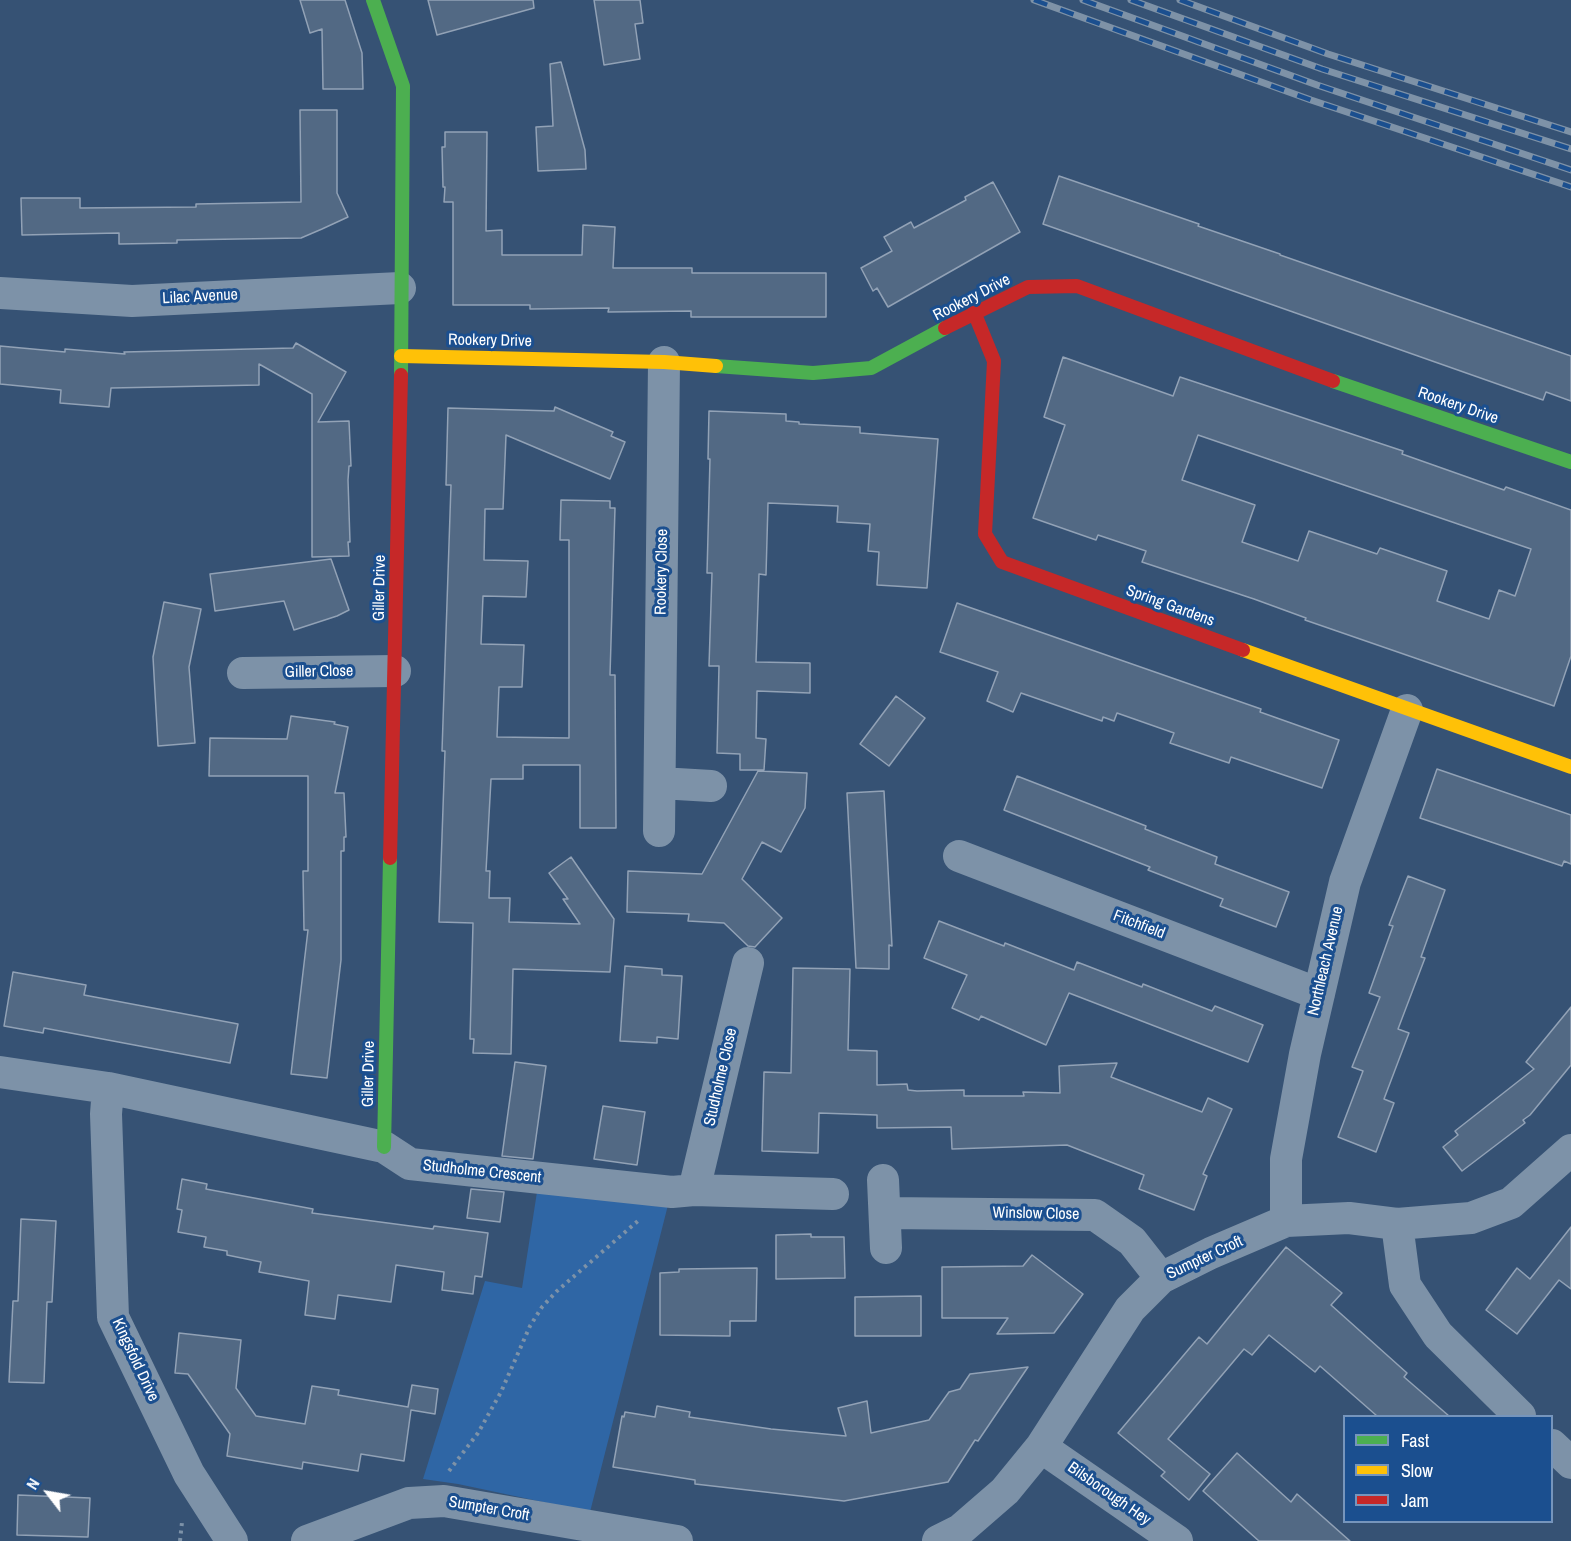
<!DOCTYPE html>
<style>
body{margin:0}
#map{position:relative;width:1571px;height:1541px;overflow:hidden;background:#365274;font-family:"Archivo Narrow",sans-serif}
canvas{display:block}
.legend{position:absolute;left:1343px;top:1415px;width:210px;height:108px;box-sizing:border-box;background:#1b4f8f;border:2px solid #7695bc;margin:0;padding:8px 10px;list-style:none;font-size:18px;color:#fff}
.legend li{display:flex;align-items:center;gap:12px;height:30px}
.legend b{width:30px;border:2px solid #7695bc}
.north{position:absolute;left:18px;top:1463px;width:60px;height:60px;-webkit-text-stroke:4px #1b4f8f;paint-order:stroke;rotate:301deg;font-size:16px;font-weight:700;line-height:24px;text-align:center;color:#fff}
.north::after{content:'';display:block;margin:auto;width:21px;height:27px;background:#fff;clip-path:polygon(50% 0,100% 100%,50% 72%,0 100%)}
</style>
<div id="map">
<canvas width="1571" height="1541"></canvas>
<ul class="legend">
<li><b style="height:8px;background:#4caf50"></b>Fast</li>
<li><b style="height:8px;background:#ffc107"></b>Slow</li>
<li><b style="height:8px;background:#c62828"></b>Jam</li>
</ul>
<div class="north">N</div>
</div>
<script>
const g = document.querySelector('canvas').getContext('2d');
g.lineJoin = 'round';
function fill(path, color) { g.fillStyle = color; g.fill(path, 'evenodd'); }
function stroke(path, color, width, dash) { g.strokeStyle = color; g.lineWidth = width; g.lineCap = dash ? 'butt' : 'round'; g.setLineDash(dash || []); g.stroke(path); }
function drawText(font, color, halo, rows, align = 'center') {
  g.font = font + ' "Archivo Narrow",sans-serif'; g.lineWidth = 6; g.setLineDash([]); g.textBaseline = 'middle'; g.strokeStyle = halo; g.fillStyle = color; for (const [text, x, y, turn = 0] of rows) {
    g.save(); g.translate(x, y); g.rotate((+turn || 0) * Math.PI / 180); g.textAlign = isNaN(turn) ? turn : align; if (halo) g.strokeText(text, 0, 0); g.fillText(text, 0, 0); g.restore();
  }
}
fill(new Path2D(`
 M 537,1192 L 668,1205 L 590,1512 L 458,1484 L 423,1479 L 485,1281 L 522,1288 Z`), '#2f66a5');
const building = new Path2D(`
 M 300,0 L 345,0 L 362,53 L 363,89 L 323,89 L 322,29 L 310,33 Z
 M 428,0 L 533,0 L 534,8 L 437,35 Z
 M 594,0 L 640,0 L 643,23 L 635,24 L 640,59 L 604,65 Z
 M 561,62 L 585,150 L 586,169 L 538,171 L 536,127 L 553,126 L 550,64 Z
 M 300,110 L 337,110 L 337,193 L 348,217 L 322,229 L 301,238 L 177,240 L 177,243 L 119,244 L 119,233 L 22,235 L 21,198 L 80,198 L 80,208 L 196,207 L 196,204 L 301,202 Z
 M 445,132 L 487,132 L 486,231 L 502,230 L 502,255 L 582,255 L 583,225 L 615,227 L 613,268 L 692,268 L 692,273 L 826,273 L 826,317 L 691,317 L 691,311 L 608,312 L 609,308 L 530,309 L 530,305 L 453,305 L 453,202 L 444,202 L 445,187 L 443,187 L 442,147 L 445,147 Z
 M 1059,176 L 1199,224 L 1198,226 L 1280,254 L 1280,255 L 1571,356 L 1571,401 L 1546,392 L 1543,400 L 1043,224 Z
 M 993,182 L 1020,232 L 888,307 L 877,288 L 873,291 L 861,268 L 892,251 L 884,237 L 911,222 L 914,228 L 966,200 L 965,197 Z
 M 296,343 L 346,372 L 318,422 L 349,421 L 351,466 L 349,466 L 348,480 L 350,542 L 348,542 L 349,556 L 312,557 L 312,394 L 259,364 L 259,385 L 111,388 L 109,407 L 60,403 L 61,390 L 0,384 L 0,346 L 65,352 L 65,349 L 125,354 L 124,352 L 293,348 Z
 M 1063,357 L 1173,396 L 1180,377 L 1403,451 L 1402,454 L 1504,490 L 1506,487 L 1571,510 L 1571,656 L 1554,706 L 1305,620 L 1306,618 L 1254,599 L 1142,562 L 1146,551 L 1098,535 L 1096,540 L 1033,518 L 1065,425 L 1044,417 ZM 1198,435 L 1531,549 L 1515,596 L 1499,590 L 1489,619 L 1437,601 L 1447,571 L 1380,548 L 1377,554 L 1309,531 L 1298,561 L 1242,542 L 1255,505 L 1182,480 Z
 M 555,407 L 613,432 L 611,436 L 625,442 L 610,479 L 506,435 L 503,509 L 485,509 L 484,560 L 528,561 L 526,597 L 483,596 L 481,644 L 524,645 L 522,687 L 499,687 L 497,737 L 569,738 L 569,540 L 560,540 L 561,500 L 610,501 L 610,508 L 615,508 L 610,675 L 615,675 L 616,828 L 580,828 L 580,765 L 523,765 L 523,779 L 491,779 L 486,871 L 490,871 L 489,898 L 510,898 L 509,922 L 580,924 L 563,899 L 568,899 L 549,873 L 571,857 L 614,919 L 610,972 L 513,969 L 511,1054 L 473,1053 L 474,1039 L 470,1039 L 473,923 L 439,922 L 445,751 L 442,751 L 451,485 L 446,485 L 448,408 L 554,411 Z
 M 709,411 L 786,414 L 786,421 L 799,422 L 799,424 L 860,427 L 860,433 L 938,439 L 927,588 L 877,585 L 879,552 L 868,551 L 870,524 L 837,522 L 838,506 L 768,503 L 766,575 L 759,574 L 756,662 L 810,663 L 810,693 L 757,691 L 756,738 L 766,739 L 764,770 L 740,770 L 740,754 L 717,753 L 719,666 L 709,666 L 712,573 L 707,573 L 710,459 L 708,459 Z
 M 331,559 L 349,610 L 337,616 L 294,630 L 284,601 L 215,611 L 210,574 Z
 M 164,602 L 201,609 L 189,667 L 195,743 L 158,746 L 153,657 Z
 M 957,603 L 1261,709 L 1260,712 L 1339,740 L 1322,788 L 1231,757 L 1229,763 L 1170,743 L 1174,733 L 1117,713 L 1114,721 L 1103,717 L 1102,721 L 1021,693 L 1013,712 L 987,701 L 998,672 L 940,652 Z
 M 896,696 L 925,718 L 889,766 L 860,744 Z
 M 291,716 L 335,722 L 334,724 L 348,727 L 335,793 L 344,793 L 346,837 L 344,837 L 344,851 L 341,851 L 341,960 L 327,1078 L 291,1074 L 308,930 L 304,930 L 303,871 L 308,871 L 308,776 L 209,776 L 210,738 L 287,739 Z
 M 1437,769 L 1571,815 L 1571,864 L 1564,861 L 1562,866 L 1420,818 Z
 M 758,771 L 807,773 L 805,808 L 781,852 L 762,842 L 742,879 L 782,918 L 755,947 L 748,946 L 724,923 L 688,921 L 689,914 L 627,912 L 628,871 L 702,874 Z
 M 1017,776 L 1146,826 L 1145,829 L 1217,857 L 1215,864 L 1289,892 L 1276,927 L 1220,906 L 1223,899 L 1148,870 L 1150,867 L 1004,810 Z
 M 884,791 L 892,946 L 889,945 L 889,969 L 856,968 L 847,793 Z
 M 1408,876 L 1445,890 L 1421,957 L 1425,958 L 1398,1029 L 1409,1033 L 1384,1099 L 1394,1103 L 1376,1152 L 1338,1137 L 1363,1071 L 1352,1067 L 1380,997 L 1369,993 L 1393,926 L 1389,925 Z
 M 939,921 L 1004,946 L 1005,943 L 1074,970 L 1077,962 L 1142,987 L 1143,984 L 1212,1011 L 1215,1006 L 1263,1025 L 1248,1062 L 1069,993 L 1046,1045 L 981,1016 L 979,1020 L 952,1008 L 967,975 L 924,958 Z
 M 625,966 L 662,969 L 662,975 L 682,976 L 678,1039 L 657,1037 L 657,1043 L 620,1041 Z
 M 793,968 L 850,969 L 848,1050 L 877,1051 L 877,1085 L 907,1084 L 908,1090 L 917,1091 L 964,1090 L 964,1096 L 1024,1096 L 1023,1092 L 1060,1093 L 1059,1066 L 1117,1063 L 1111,1077 L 1202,1112 L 1208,1098 L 1232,1109 L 1203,1174 L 1207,1176 L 1194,1210 L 1139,1189 L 1144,1175 L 1067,1145 L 952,1149 L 951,1127 L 877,1128 L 877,1115 L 819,1113 L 818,1153 L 762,1151 L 764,1072 L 791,1073 Z
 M 13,972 L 86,985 L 84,995 L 238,1024 L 230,1063 L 44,1028 L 43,1033 L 4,1026 Z
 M 1571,1007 L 1571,1065 L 1530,1115 L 1523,1120 L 1525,1123 L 1462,1171 L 1443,1147 L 1458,1135 L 1455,1131 L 1534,1069 L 1526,1062 Z
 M 515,1062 L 546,1066 L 533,1159 L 502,1156 Z
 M 603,1106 L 645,1112 L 637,1165 L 594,1159 Z
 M 182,1179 L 207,1184 L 206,1189 L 313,1209 L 312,1213 L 433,1229 L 434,1226 L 488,1233 L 482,1277 L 475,1276 L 473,1294 L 442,1290 L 444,1272 L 396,1265 L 391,1302 L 338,1295 L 335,1319 L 305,1315 L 309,1281 L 259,1272 L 261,1262 L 227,1255 L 227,1251 L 204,1247 L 206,1237 L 178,1232 L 182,1210 L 177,1209 Z
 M 471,1189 L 504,1192 L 500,1222 L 467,1218 Z
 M 21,1219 L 56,1221 L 52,1302 L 47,1302 L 44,1383 L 9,1382 L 13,1301 L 18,1301 Z
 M 1571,1227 L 1571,1289 L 1559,1280 L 1517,1334 L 1486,1310 L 1517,1268 L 1530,1279 Z
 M 811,1234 L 811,1237 L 844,1237 L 845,1278 L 776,1279 L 776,1235 Z
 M 1286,1247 L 1342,1293 L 1331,1305 L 1407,1373 L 1404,1377 L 1449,1416 L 1377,1416 L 1320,1366 L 1315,1372 L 1269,1335 L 1252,1355 L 1244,1349 L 1168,1439 L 1210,1474 L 1189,1500 L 1161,1476 L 1165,1472 L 1118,1433 L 1199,1337 L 1207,1344 Z
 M 1032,1255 L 1083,1294 L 1054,1333 L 997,1334 L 1008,1318 L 942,1318 L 942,1267 L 1023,1266 Z
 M 757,1268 L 756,1321 L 730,1321 L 730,1336 L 660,1335 L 660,1273 L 679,1272 L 679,1269 Z
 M 921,1296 L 921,1336 L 855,1336 L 855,1297 Z
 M 179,1333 L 241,1340 L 236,1388 L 256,1416 L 305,1424 L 312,1386 L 339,1390 L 338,1395 L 408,1407 L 412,1385 L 438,1389 L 435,1414 L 411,1410 L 404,1461 L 361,1454 L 358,1471 L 303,1462 L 302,1469 L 227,1456 L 230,1434 L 188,1374 L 175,1373 Z
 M 1028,1367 L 978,1441 L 975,1440 L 948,1482 L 844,1501 L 695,1484 L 695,1480 L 613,1467 L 622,1416 L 624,1417 L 625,1412 L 655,1417 L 657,1406 L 690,1412 L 689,1417 L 771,1429 L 846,1436 L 838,1408 L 867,1401 L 871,1433 L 929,1420 L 949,1392 L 960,1389 L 970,1374 Z
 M 1237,1453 L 1291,1502 L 1297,1494 L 1350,1541 L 1259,1541 L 1203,1491 Z
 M 18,1495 L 90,1498 L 88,1537 L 17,1535 Z`);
fill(building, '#526984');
stroke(building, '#92a2b6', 1.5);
stroke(new Path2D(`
 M 449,1471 L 478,1433 L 501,1392 L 530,1326 L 542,1307 L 557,1291 L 639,1220
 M 180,1541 L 182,1522`), '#7d92a8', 4, [3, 4.5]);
stroke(new Path2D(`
 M 0,293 L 132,301 L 400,288
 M 243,673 L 395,671
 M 660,783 L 711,786
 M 659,831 L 664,362
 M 959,856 L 1319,994
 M 0,1072 L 108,1088 L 384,1147 L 410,1164 L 672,1192 L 694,1190 L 833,1194
 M 108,1088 L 106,1114 L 113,1317 L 189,1474 L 232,1541
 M 883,1180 L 886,1248
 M 694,1190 L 748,963
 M 885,1213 L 1095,1215 L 1132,1241 L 1161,1278
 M 1286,1221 L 1286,1159 L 1305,1054 L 1345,882 L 1407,710
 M 1397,1224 L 1405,1285 L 1438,1335 L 1520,1416
 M 1552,1445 L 1571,1463
 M 1041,1447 L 1177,1541
 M 307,1541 L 409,1503 L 444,1501 L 677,1541
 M 938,1541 L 960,1530 L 1005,1491 L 1041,1447 L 1130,1309 L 1161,1278 L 1211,1253 L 1286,1221 L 1349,1218 L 1397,1224 L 1471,1218 L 1511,1203 L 1571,1150`), '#7d92a8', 32);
stroke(new Path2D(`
 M 373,0 L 403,86 L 401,375
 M 716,366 L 813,373 L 871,368 L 945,328
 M 1333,381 L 1571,462
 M 384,1147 L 390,858`), '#4caf50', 14);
stroke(new Path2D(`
 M 401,356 L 664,362 L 716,366
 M 1243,650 L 1571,767`), '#ffc107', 14);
stroke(new Path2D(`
 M 974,312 L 994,361 L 985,534 L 1002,562 L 1243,650
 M 945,328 L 1028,287 L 1077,286 L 1333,381
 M 390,858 L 401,375`), '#c62828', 14);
const rail = new Path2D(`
 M 1034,0 L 1311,100 L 1571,187
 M 1083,0 L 1317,85 L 1571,170
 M 1131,0 L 1322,69 L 1571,149
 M 1180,0 L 1328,54 L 1571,132`);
stroke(rail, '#7e92a7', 7);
stroke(rail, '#1b4f8f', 4.5, [14]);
drawText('16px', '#fff', '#1b4f8f', [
 ["Lilac Avenue",200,297,-3],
 ["Rookery Drive",972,298,-27],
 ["Rookery Drive",490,341,1],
 ["Rookery Drive",1458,406,19],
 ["Rookery Close",662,572,-89],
 ["Giller Drive",380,588,-89],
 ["Spring Gardens",1170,606,20],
 ["Giller Close",319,672,-1],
 ["Fitchfield",1139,925,21],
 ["Northleach Avenue",1326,961,-77],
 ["Giller Drive",369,1074,-89],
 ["Studholme Close",721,1077,-77],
 ["Studholme Crescent",482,1172,6],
 ["Winslow Close",1036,1214,1],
 ["Sumpter Croft",1205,1258,-25],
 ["Kingsfold Drive",135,1360,65],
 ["Bilsborough Hey",1109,1494,35],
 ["Sumpter Croft",489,1509,10]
]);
</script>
